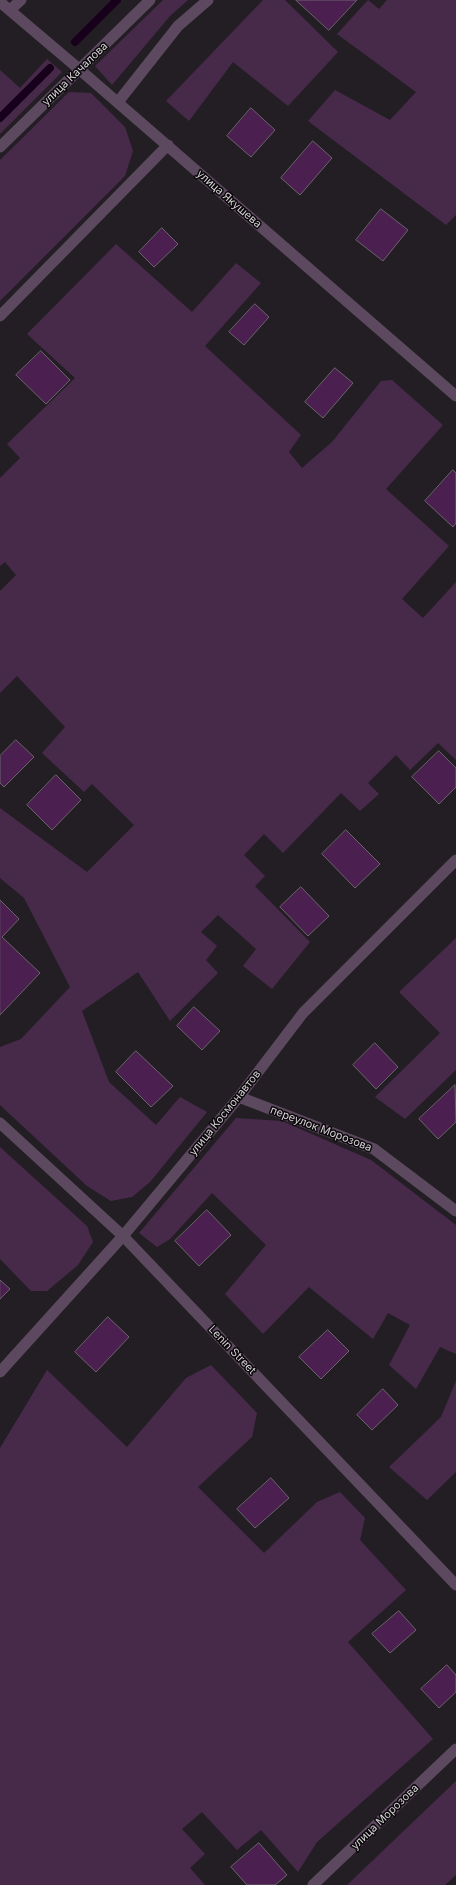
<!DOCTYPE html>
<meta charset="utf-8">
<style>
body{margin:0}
canvas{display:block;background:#231d24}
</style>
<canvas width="456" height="1885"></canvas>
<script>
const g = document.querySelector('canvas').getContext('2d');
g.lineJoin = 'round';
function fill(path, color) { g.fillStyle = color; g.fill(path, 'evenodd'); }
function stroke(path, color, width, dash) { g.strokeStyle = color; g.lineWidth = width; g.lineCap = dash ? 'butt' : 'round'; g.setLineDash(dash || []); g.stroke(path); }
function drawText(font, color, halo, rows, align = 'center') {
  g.font = font + ' Inter,sans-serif'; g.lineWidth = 3; g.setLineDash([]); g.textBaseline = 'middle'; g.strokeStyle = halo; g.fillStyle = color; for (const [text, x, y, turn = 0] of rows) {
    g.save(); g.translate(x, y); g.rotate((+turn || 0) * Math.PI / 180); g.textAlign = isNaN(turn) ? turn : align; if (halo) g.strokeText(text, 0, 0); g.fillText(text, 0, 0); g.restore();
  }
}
fill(new Path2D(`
 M 163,0 L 188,0 L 170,16 L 112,85 L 95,66 Z
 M 263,0 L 285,0 L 338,52 L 288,106 L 233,62 L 189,121 L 166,101 Z
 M 368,0 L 379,9 L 387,0 L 456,0 L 456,215 L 446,225 L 308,121 L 335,90 L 390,120 L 416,92 L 337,34 Z
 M 47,59 L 62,72 L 0,134 L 0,70 L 20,88 Z
 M 69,92 L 91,93 L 125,127 L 133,151 L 125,176 L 0,301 L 0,160 Z
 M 116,244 L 192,312 L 236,263 L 261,283 L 205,346 L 301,435 L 289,452 L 302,468 L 332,442 L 381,381 L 392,380 L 443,425 L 386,489 L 449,546 L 402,599 L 423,618 L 456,582 L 456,760 L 438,743 L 410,770 L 396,755 L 368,783 L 379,794 L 360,811 L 341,793 L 283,853 L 264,834 L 244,855 L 265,876 L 255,886 L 310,942 L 272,989 L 243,966 L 256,949 L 218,915 L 201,932 L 217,946 L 206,960 L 218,973 L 170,1021 L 138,972 L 82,1011 L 109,1082 L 156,1125 L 180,1097 L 207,1112 L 150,1182 L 132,1197 L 111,1201 L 87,1186 L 0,1105 L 0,1047 L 21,1039 L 70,987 L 24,898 L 0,878 L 0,808 L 87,872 L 134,825 L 92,784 L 84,792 L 42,753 L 65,727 L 17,676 L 0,693 L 0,591 L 16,575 L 5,562 L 0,566 L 0,478 L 20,458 L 7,444 L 75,378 L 27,334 Z
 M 456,938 L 456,1070 L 405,1119 L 375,1097 L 440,1033 L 399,992 Z
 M 236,1118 L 282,1121 L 371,1160 L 456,1225 L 456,1354 L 440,1347 L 416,1389 L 389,1365 L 410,1325 L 388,1313 L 373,1339 L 309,1287 L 263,1334 L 225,1294 L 266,1245 L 212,1193 L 170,1239 L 157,1247 L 139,1233 Z
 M 0,1147 L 87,1226 L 93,1242 L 78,1265 L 47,1291 L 31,1291 L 0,1259 Z
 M 211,1365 L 257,1413 L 252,1437 L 198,1487 L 264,1553 L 317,1502 L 340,1492 L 365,1518 L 360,1540 L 406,1590 L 348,1642 L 433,1739 L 317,1842 L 298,1872 L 261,1830 L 237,1850 L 202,1812 L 182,1829 L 205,1854 L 190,1868 L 205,1885 L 0,1885 L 0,1448 L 47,1370 L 127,1447 L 186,1378 Z
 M 456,1381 L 456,1472 L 427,1500 L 389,1467 L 441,1417 Z
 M 456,1781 L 456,1875 L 445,1885 L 347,1885 Z`), '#472a4a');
stroke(new Path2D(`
 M 75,42 L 117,0
 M 0,118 L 50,68`), '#18001c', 8);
const building = new Path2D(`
 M 296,0 L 357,0 L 329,30 Z
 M 251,108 L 275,130 L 251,157 L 227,136 Z
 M 313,141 L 332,158 L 300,195 L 281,178 Z
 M 381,209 L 408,230 L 383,261 L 356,240 Z
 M 162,228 L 178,244 L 154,267 L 139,252 Z
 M 255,304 L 269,317 L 244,345 L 229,332 Z
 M 41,351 L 70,380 L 46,404 L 16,375 Z
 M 335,368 L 353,383 L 323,418 L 305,402 Z
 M 453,470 L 456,473 L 456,523 L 453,527 L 425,501 Z
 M 16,740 L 34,757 L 4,787 L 0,783 L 0,756 Z
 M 439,751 L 456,768 L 456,787 L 439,804 L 412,777 Z
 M 56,775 L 81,800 L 52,830 L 27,805 Z
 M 346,830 L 380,864 L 355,888 L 322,854 Z
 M 301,887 L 329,916 L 308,936 L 280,907 Z
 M 0,900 L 19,919 L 2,937 L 40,973 L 0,1015 Z
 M 194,1007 L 220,1031 L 202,1050 L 177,1026 Z
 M 375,1043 L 398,1067 L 376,1089 L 353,1065 Z
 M 136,1051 L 173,1086 L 151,1107 L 116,1072 Z
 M 455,1085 L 456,1122 L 438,1139 L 419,1119 Z
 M 207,1210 L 231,1235 L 199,1266 L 175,1241 Z
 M 0,1280 L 10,1289 L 0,1299 Z
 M 108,1317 L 129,1337 L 96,1372 L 75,1352 Z
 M 328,1330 L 349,1351 L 321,1379 L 299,1357 Z
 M 383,1389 L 398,1405 L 372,1430 L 357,1415 Z
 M 271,1478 L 289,1498 L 255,1528 L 237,1509 Z
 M 399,1611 L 416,1630 L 390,1653 L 372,1634 Z
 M 447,1665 L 456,1675 L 456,1692 L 439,1708 L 421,1689 Z
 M 259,1843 L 287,1875 L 275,1885 L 247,1885 L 231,1867 Z`);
fill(building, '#4b2050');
stroke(building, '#6b636c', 1);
stroke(new Path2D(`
 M 10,10 L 21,0
 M 118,102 L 178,26 L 208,0`), '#5d495f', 11);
stroke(new Path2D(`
 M 0,2 L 79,69 L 456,396
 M 0,147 L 150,0
 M 0,316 L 168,145
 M 239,1097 L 374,1149 L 456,1211
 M 0,1372 L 123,1236 L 239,1097 L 303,1013 L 456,860
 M 313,1885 L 456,1749`), '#5d495f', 11);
stroke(new Path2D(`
 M 0,1123 L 123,1236 L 456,1585`), '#5d495f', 11);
drawText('11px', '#d5d1d5', '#0b080b', [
 ["улица Качалова",75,74,-44],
 ["улица Якушева",229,199,41],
 ["улица Космонавтов",225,1113,-51],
 ["переулок Морозова",321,1129,21],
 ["Lenin Street",232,1350,46],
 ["улица Морозова",385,1817,-44]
]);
</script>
